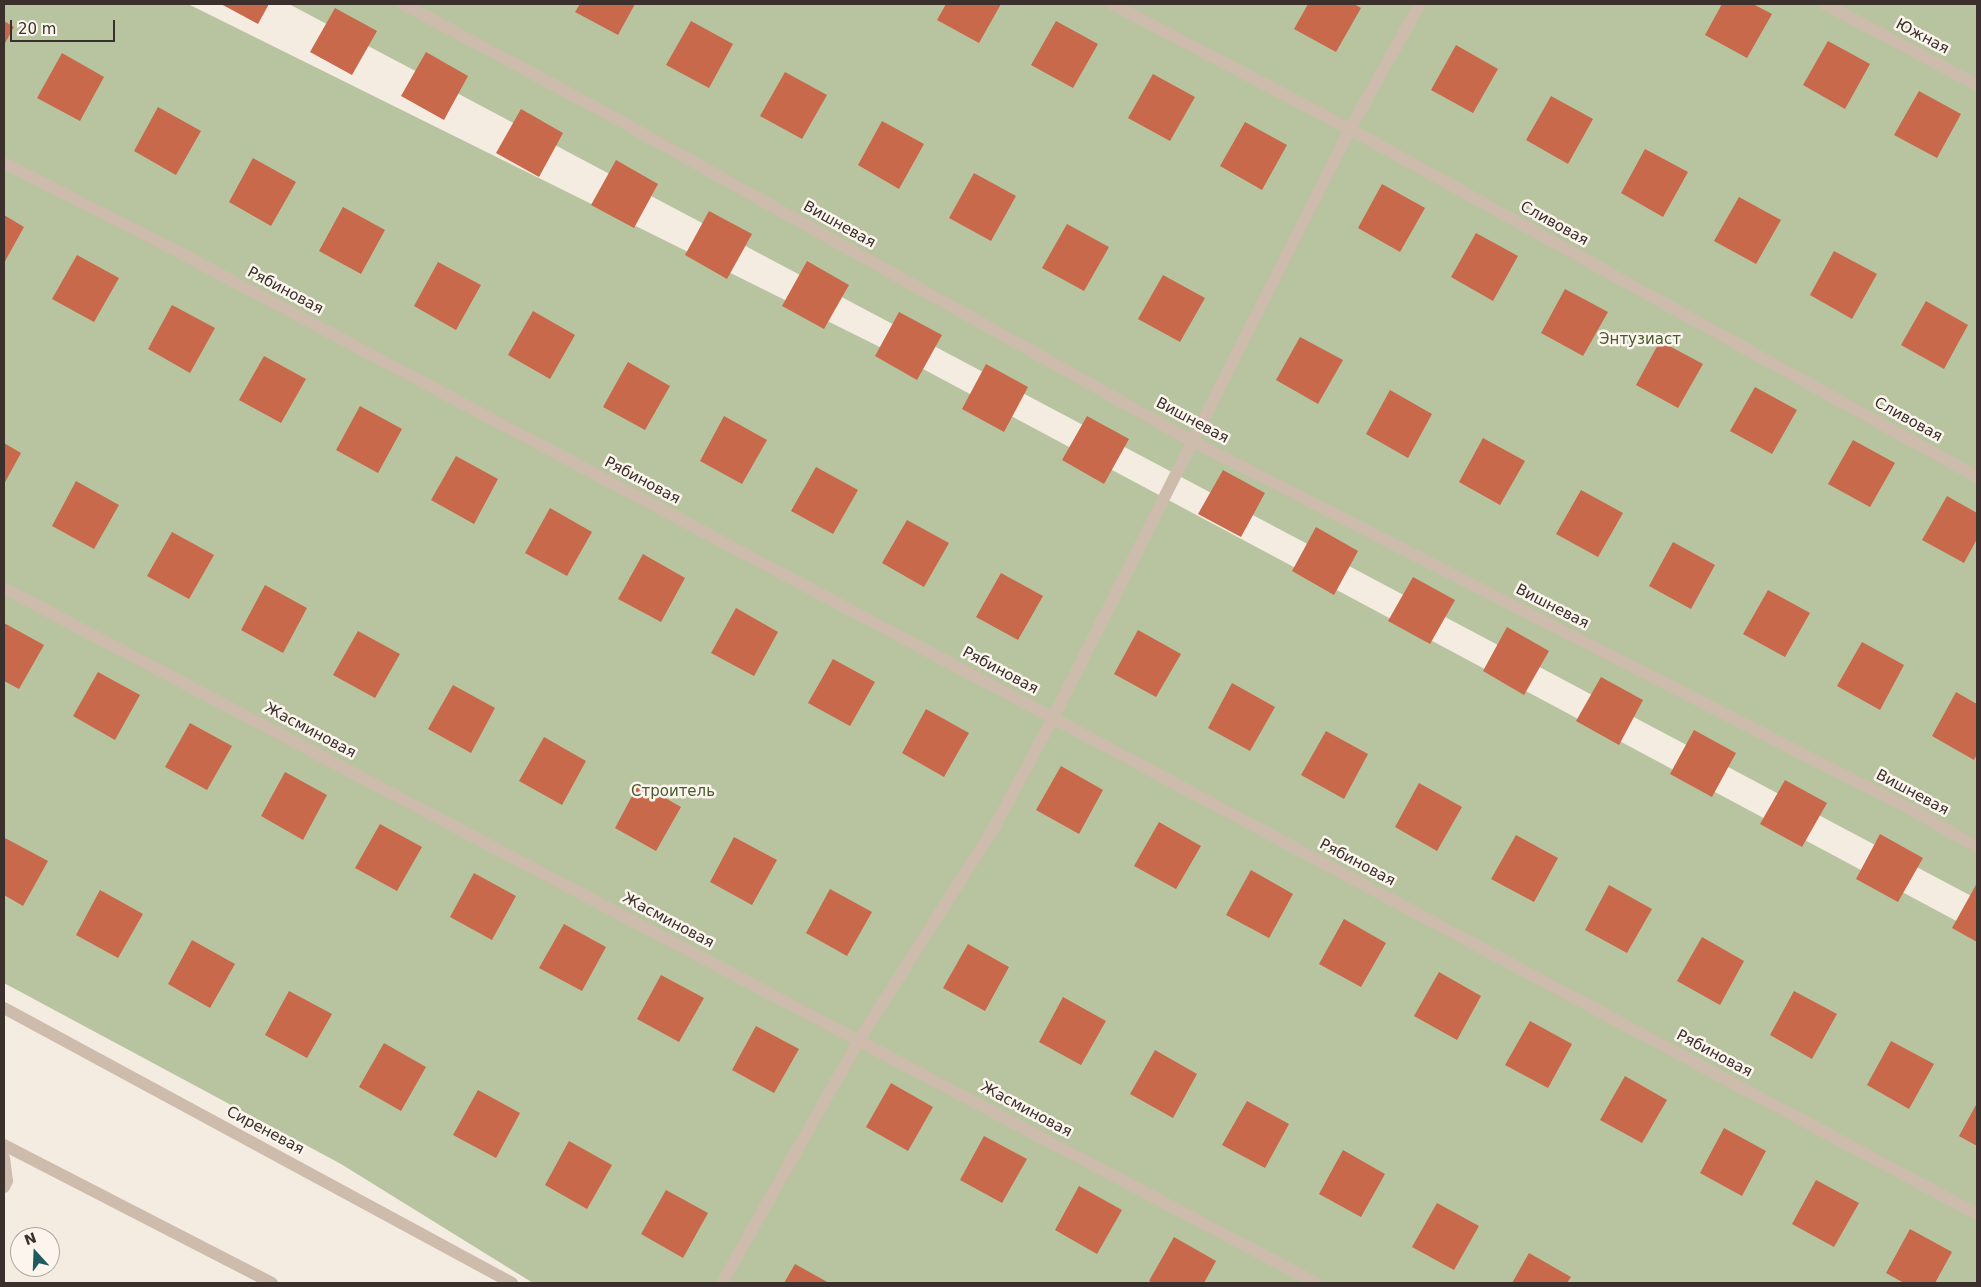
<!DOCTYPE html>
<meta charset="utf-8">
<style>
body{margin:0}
#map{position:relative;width:1981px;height:1287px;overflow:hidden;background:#f4ebe1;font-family:"DejaVu Sans",sans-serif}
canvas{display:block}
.frame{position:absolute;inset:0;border:5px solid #3b302b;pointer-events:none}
.north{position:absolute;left:10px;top:1227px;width:50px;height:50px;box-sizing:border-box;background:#fbf5ee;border:1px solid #aea6a0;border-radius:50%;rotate:340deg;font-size:14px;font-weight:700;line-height:20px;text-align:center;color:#3b302b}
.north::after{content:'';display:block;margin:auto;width:18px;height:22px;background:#1f5a5e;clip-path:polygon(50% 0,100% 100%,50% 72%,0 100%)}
.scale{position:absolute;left:10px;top:20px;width:105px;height:22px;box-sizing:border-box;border:2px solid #3b302b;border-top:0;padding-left:6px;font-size:15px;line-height:18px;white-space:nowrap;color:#3b302b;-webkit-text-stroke:4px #fbf5ee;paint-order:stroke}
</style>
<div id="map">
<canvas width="1981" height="1287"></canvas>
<div class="frame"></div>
<div class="north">N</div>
<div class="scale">20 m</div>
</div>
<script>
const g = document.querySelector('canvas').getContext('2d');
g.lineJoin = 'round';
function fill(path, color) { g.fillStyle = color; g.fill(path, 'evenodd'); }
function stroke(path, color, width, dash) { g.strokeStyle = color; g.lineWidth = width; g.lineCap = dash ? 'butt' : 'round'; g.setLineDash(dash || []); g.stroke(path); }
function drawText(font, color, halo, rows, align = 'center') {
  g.font = font + ' "DejaVu Sans",sans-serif'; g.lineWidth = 5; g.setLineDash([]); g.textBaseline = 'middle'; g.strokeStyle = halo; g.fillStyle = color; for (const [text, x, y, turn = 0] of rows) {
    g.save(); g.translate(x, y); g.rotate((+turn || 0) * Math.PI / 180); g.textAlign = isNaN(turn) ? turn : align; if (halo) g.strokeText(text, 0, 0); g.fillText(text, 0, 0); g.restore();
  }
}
fill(new Path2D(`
 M 4,4 L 188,4 L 910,362 L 1977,932 L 1977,1283 L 533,1283 L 341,1164 L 4,983 Z
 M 289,4 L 1977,4 L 1977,899 Z`), '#b8c4a0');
fill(new Path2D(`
 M 221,4 L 269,4 L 258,24 Z
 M 580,4 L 635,4 L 618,35 L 575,12 Z
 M 946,4 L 1001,4 L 979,43 L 937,20 Z
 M 1308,4 L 1354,4 L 1361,8 L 1336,52 L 1294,29 Z
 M 1722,4 L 1753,4 L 1772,14 L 1747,58 L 1705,35 Z
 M 335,8 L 377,31 L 352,75 L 310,52 Z
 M 4,21 L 14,27 L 4,45 Z
 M 691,21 L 733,44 L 709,88 L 666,65 Z
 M 1056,21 L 1098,44 L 1073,88 L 1031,65 Z
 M 1828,41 L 1870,64 L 1845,109 L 1803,85 Z
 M 1456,45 L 1498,69 L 1473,113 L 1431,90 Z
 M 426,52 L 468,76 L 444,120 L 401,96 Z
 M 62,53 L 104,77 L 80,121 L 37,98 Z
 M 785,72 L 827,95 L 802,139 L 760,116 Z
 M 1153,74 L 1195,97 L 1170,141 L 1128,118 Z
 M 1919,91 L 1961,114 L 1937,158 L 1894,135 Z
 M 1551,96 L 1593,119 L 1568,164 L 1526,140 Z
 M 158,107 L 201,131 L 176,175 L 134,151 Z
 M 521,109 L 563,133 L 539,177 L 496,153 Z
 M 882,121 L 924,144 L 899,189 L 858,165 Z
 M 1245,122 L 1287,145 L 1262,190 L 1220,166 Z
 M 1645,149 L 1688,172 L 1663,217 L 1621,193 Z
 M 253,158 L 296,182 L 271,226 L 229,202 Z
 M 616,160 L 658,184 L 634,228 L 591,205 Z
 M 974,173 L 1016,196 L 991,241 L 949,218 Z
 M 1382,184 L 1425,208 L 1400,252 L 1358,228 Z
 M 1739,197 L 1781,220 L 1756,264 L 1714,241 Z
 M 343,207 L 385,230 L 361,274 L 319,251 Z
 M 709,211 L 752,234 L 727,279 L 685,255 Z
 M 4,215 L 24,227 L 4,263 Z
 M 1067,224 L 1109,247 L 1084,291 L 1042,268 Z
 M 1476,233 L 1518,256 L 1493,301 L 1451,277 Z
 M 1834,251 L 1877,274 L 1852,319 L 1810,295 Z
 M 77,255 L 119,278 L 94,322 L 52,299 Z
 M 807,261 L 849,285 L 824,329 L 782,306 Z
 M 438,262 L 481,285 L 456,330 L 414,306 Z
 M 1163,275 L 1205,298 L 1180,342 L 1138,319 Z
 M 1565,289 L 1608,312 L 1583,356 L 1541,333 Z
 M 1926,301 L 1968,325 L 1944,369 L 1901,345 Z
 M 172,305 L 215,328 L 190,373 L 148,349 Z
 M 533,311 L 575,335 L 550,379 L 508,355 Z
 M 899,312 L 942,335 L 917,380 L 875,356 Z
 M 1300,337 L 1343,360 L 1318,404 L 1276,380 Z
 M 1660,341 L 1703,364 L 1678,408 L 1636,385 Z
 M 264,356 L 306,379 L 281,423 L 239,400 Z
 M 628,362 L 670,386 L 645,430 L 603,407 Z
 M 986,364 L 1028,387 L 1004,432 L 962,409 Z
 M 1755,387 L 1797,410 L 1772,454 L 1730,431 Z
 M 1390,390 L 1432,414 L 1408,458 L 1366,434 Z
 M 360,406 L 402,429 L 378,473 L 336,450 Z
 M 724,416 L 767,440 L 742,484 L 700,461 Z
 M 1087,416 L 1129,439 L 1104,484 L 1062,460 Z
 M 1483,438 L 1525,461 L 1500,505 L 1459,482 Z
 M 1853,440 L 1895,463 L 1870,507 L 1828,484 Z
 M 4,443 L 21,453 L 4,484 Z
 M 456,456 L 498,479 L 474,524 L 431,500 Z
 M 816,467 L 858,490 L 833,534 L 791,511 Z
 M 1223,470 L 1265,493 L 1241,537 L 1198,514 Z
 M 76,481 L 119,505 L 94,549 L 52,526 Z
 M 1581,490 L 1623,513 L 1598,557 L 1556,534 Z
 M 1947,496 L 1977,513 L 1977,539 L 1964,563 L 1922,540 Z
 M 550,508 L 592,532 L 567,576 L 525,553 Z
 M 907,520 L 949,543 L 924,587 L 882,563 Z
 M 1316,527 L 1358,551 L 1334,595 L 1292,571 Z
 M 172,532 L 214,555 L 189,599 L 147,576 Z
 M 1673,542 L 1715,565 L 1691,609 L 1649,586 Z
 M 643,554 L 685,578 L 661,622 L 618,599 Z
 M 1001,573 L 1043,596 L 1018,640 L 976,617 Z
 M 1413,577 L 1455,600 L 1430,644 L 1388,621 Z
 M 265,585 L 307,608 L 283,653 L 241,630 Z
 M 1768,590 L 1810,613 L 1785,657 L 1743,634 Z
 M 736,608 L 778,632 L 754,676 L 711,653 Z
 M 4,623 L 44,645 L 19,689 L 4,681 Z
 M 1507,627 L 1549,651 L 1524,695 L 1483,671 Z
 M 1138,630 L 1181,654 L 1156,697 L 1114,674 Z
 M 358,631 L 400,654 L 375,698 L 333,675 Z
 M 1862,642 L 1904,665 L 1880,710 L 1837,686 Z
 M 833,659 L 875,682 L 850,726 L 808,703 Z
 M 98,672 L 140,695 L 115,740 L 73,716 Z
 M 1601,677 L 1643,700 L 1619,745 L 1576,721 Z
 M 1232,683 L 1275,707 L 1250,751 L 1208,728 Z
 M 453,685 L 495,708 L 471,753 L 428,729 Z
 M 1956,692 L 1977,704 L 1977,754 L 1974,760 L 1932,736 Z
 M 926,709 L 969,733 L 944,777 L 902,753 Z
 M 190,723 L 232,746 L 207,790 L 165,767 Z
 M 1694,730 L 1736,753 L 1712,797 L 1670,774 Z
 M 1326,731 L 1368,754 L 1344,799 L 1301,775 Z
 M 544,737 L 586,761 L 562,805 L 519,781 Z
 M 1061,766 L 1103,790 L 1079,834 L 1036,810 Z
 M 285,772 L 327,795 L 303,840 L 261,816 Z
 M 1785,780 L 1827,803 L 1802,847 L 1760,824 Z
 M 639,783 L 681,807 L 656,851 L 615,828 Z
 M 1419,783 L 1462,807 L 1437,851 L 1395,827 Z
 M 1159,822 L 1201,846 L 1176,889 L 1134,866 Z
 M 380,824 L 422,847 L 397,891 L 355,868 Z
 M 1880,834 L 1923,858 L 1898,902 L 1856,879 Z
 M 1516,835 L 1558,858 L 1534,902 L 1491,879 Z
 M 734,837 L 777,860 L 752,905 L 710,882 Z
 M 5,838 L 48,861 L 23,906 L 4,895 L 4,840 Z
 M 1251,870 L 1293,894 L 1269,938 L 1226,915 Z
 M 474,873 L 516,896 L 492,940 L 450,917 Z
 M 1977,883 L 1977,942 L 1952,928 Z
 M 1609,885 L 1652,909 L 1627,953 L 1585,930 Z
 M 830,889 L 872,912 L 847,956 L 806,933 Z
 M 100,890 L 143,914 L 118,958 L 76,935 Z
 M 1344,919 L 1386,943 L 1361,987 L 1319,964 Z
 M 564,924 L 606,947 L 582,991 L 539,968 Z
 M 1702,937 L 1744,961 L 1720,1005 L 1677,981 Z
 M 192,940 L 235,964 L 210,1008 L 168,984 Z
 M 968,944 L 1009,967 L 985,1011 L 943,988 Z
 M 1439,972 L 1481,996 L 1457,1040 L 1414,1016 Z
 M 661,975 L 704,998 L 679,1042 L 637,1019 Z
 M 289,991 L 332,1014 L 307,1058 L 265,1035 Z
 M 1794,991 L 1837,1014 L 1812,1059 L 1770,1035 Z
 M 1063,997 L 1106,1021 L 1081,1065 L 1039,1042 Z
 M 1530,1021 L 1572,1044 L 1548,1088 L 1505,1065 Z
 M 756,1026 L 799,1049 L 774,1093 L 732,1070 Z
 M 1891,1041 L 1934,1064 L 1909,1109 L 1867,1085 Z
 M 384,1043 L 426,1067 L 401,1111 L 359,1087 Z
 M 1155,1050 L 1197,1074 L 1173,1118 L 1130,1094 Z
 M 1625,1076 L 1667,1100 L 1642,1143 L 1600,1120 Z
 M 891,1083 L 933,1107 L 908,1151 L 866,1127 Z
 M 478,1090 L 520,1113 L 496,1158 L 453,1135 Z
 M 1247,1101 L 1289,1124 L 1265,1168 L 1222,1145 Z
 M 1977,1103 L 1977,1146 L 1959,1136 Z
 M 1724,1128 L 1766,1151 L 1742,1196 L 1700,1173 Z
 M 984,1136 L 1027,1159 L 1002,1203 L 960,1180 Z
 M 569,1141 L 612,1165 L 587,1209 L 545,1185 Z
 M 1343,1150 L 1385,1174 L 1361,1217 L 1319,1194 Z
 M 1816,1180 L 1859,1203 L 1834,1247 L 1792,1224 Z
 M 1079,1186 L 1122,1210 L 1097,1254 L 1055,1230 Z
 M 666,1190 L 708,1213 L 683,1258 L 641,1234 Z
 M 1437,1203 L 1479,1226 L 1454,1270 L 1412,1247 Z
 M 1910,1229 L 1952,1252 L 1935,1283 L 1904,1283 L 1886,1273 Z
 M 1174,1237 L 1216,1261 L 1204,1283 L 1153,1283 L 1149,1281 Z
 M 1529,1253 L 1571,1277 L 1567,1283 L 1512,1283 Z
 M 795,1264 L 829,1283 L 784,1283 Z`), '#c8694b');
stroke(new Path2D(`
 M 4,1145 L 272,1283
 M 4,1158 L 7,1181 L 4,1187`), '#cdbbac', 12);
stroke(new Path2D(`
 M 403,4 L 604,112 L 1192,441 L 1912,810 L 1977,847
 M 1112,4 L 1350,129 L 1977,477
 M 1825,4 L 1977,85
 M 4,163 L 169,247 L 1053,718 L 1977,1214
 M 4,588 L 1316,1283
 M 4,1008 L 512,1283
 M 722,1283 L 859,1040 L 995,826 L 1053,718 L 1350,129 L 1420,4`), '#cdbbac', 12);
drawText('15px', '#3b302b', '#fbf5ee', [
 ["Южная",1922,37,28],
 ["Сливовая",1554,224,29],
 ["Вишневая",839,225,29],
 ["Рябиновая",285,291,28],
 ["Сливовая",1908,420,29],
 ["Вишневая",1192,421,28],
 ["Рябиновая",642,481,28],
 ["Вишневая",1552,607,27],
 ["Рябиновая",1000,671,28],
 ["Жасминовая",310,731,28],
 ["Вишневая",1912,793,28],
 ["Рябиновая",1357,863,28],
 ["Жасминовая",668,921,28],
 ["Рябиновая",1714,1054,28],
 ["Жасминовая",1026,1110,28],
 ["Сиреневая",265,1131,28]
]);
drawText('15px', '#4a5a2e', '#fbf5ee', [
 ["Энтузиаст",1640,340],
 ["Строитель",673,792]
]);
</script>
